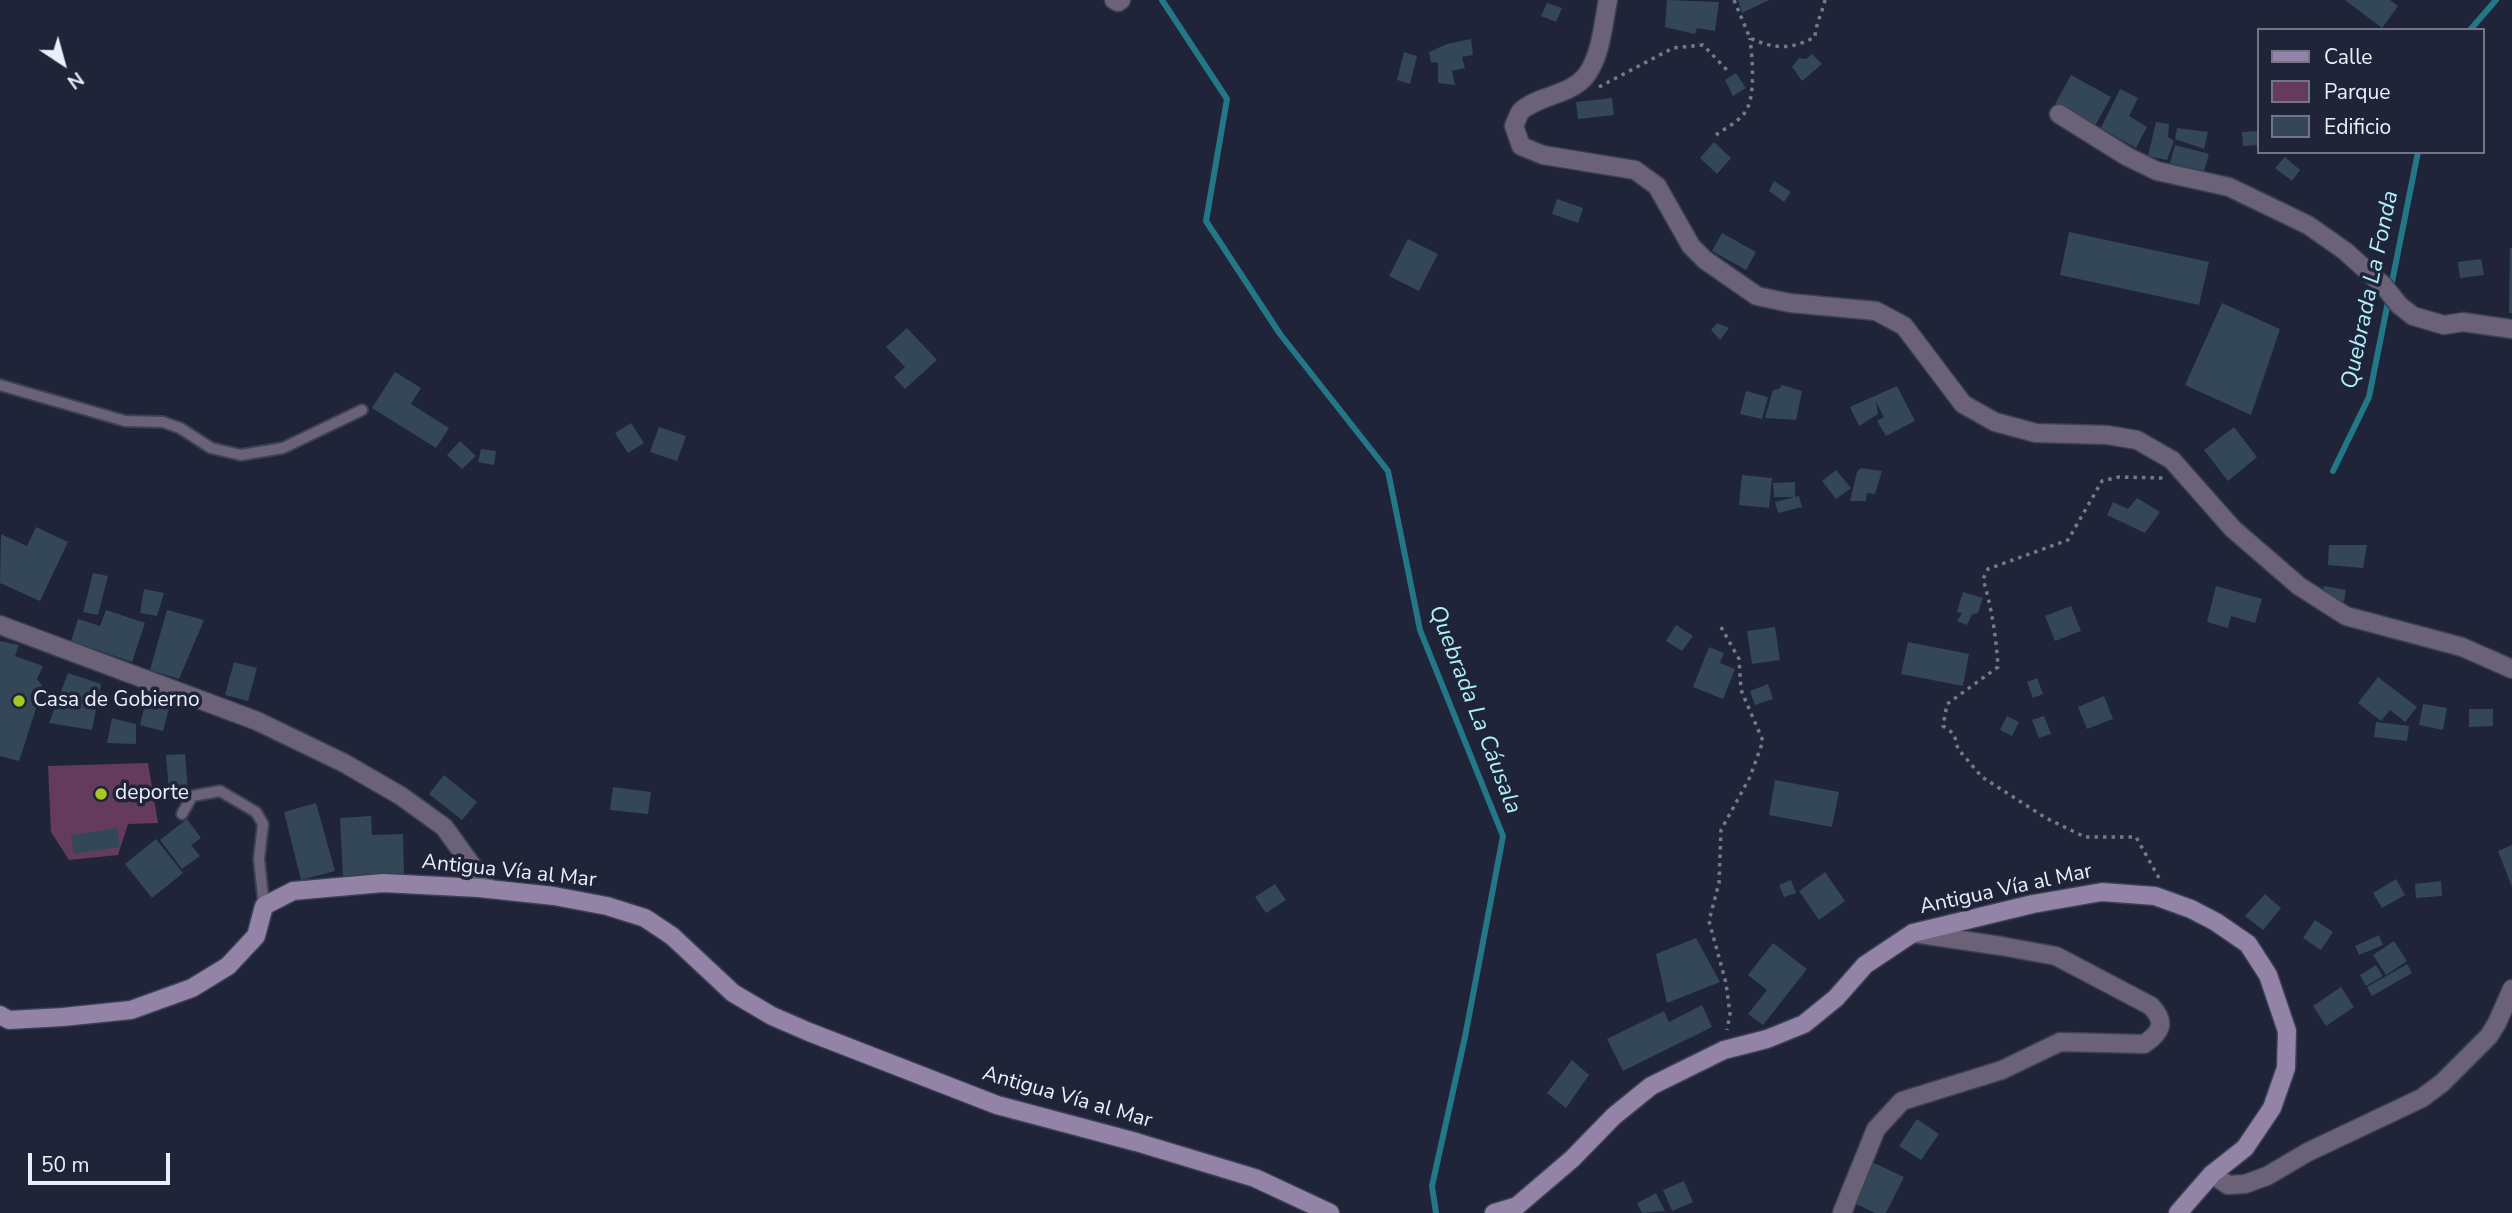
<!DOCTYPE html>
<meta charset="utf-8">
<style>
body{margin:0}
#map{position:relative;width:2512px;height:1213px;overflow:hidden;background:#1f2438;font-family:"Nunito Sans",sans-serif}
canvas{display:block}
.legend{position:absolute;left:2257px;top:28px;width:228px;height:126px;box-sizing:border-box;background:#1f2438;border:2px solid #717587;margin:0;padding:9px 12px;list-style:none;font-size:21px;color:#ebeffd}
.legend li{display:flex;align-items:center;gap:14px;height:35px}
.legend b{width:35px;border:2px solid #717587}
.north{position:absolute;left:28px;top:28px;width:70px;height:70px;-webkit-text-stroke:5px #1f2438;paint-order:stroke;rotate:144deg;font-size:19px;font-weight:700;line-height:28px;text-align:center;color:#ebeffd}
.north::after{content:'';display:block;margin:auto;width:24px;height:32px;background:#ebeffd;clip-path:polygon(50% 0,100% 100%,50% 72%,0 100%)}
.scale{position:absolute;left:28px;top:1153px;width:142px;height:32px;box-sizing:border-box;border:4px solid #ebeffd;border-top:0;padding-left:9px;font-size:21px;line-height:24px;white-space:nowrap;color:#ebeffd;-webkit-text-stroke:5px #1f2438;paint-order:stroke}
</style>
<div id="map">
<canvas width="2512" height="1213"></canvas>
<ul class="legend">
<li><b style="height:9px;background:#9283a7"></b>Calle</li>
<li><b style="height:19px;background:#653b5d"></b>Parque</li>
<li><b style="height:19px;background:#334758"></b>Edificio</li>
</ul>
<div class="north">N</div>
<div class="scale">50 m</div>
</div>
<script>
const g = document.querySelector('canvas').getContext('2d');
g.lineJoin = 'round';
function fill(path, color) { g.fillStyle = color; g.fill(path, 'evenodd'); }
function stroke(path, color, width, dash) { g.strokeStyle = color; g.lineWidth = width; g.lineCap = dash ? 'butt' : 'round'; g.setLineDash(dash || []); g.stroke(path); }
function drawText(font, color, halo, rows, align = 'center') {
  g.font = font + ' "Nunito Sans",sans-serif'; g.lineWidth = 7; g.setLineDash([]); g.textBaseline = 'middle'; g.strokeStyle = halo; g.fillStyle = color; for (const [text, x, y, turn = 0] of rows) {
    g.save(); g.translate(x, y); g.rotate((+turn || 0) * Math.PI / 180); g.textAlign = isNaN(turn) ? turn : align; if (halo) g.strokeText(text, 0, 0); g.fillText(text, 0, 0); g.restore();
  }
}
fill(new Path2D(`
 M 148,763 L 158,823 L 128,824 L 118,855 L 69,860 L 51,832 L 48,766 Z`), '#653b5d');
stroke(new Path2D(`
 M 1162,0 L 1227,99 L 1206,221 L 1280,334 L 1388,471 L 1420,630 L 1503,836 L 1465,1037 L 1432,1186 L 1436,1213
 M 2470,30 L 2496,0
 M 2333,471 L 2369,397 L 2418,152`), '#237786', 6);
fill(new Path2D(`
 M 1667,0 L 1719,2 L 1715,31 L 1697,28 L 1695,34 L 1665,27 Z
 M 1738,0 L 1769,0 L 1742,13 Z
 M 2345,0 L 2390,0 L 2398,6 L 2382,28 Z
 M 1547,3 L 1562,8 L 1556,22 L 1541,16 Z
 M 1471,39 L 1473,55 L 1462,57 L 1465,68 L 1452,71 L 1455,85 L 1438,83 L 1438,63 L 1431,62 L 1429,52 L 1447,44 Z
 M 1404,52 L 1417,56 L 1410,84 L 1397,80 Z
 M 1812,54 L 1822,64 L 1802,81 L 1792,67 L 1799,58 L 1806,59 Z
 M 1736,73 L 1746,88 L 1733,96 L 1725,80 Z
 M 2071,75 L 2111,97 L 2095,126 L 2055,104 Z
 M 2120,89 L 2138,98 L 2129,116 L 2147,127 L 2136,148 L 2101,128 Z
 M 1612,98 L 1614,115 L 1578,119 L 1576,102 Z
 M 2156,122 L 2169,124 L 2168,137 L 2174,141 L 2167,160 L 2148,156 Z
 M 2177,128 L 2208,132 L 2204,149 L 2175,139 Z
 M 2258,131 L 2258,145 L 2243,146 L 2242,132 Z
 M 1714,142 L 1731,158 L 1717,174 L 1700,158 Z
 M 2175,145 L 2209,154 L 2204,171 L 2170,163 Z
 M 2285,157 L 2300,170 L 2292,181 L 2275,168 Z
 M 1774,181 L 1791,192 L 1784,202 L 1769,191 Z
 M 1557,199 L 1583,208 L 1578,223 L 1552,214 Z
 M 2069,232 L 2209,262 L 2199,305 L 2060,275 Z
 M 1722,233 L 1756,252 L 1746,270 L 1712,251 Z
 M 1408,239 L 1438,254 L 1419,291 L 1389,276 Z
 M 2510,248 L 2512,248 L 2512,313 L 2509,313 Z
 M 2481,259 L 2484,275 L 2460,278 L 2458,262 Z
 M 2222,303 L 2280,329 L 2251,415 L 2185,385 Z
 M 1717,323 L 1729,328 L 1720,340 L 1711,330 Z
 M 907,328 L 937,360 L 905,389 L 894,377 L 905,367 L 886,347 Z
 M 395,372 L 421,388 L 411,404 L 449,428 L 436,448 L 372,408 Z
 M 1782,385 L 1802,391 L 1796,420 L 1765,418 L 1773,390 L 1779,389 Z
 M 1897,386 L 1915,421 L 1886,436 L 1877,421 L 1884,417 L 1876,402 L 1878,414 L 1859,426 L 1850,407 Z
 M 1746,391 L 1768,397 L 1762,419 L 1740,414 Z
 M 631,423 L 644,443 L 628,453 L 615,433 Z
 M 659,427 L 686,436 L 677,461 L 650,452 Z
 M 2234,427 L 2257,457 L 2228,481 L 2204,450 Z
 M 460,441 L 476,456 L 462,469 L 447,455 Z
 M 481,449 L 496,451 L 494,465 L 478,462 Z
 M 1861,468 L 1882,471 L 1875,494 L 1867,493 L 1866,501 L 1850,501 L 1857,472 Z
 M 1836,470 L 1851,488 L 1836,499 L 1822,481 Z
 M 1742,475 L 1772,478 L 1769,508 L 1739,505 Z
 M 1795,482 L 1795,497 L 1774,497 L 1773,483 Z
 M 1799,496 L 1802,507 L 1778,513 L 1775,502 Z
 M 2137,498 L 2160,512 L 2145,533 L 2107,515 L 2113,502 L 2128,509 Z
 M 36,527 L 68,542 L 40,601 L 0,583 L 1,534 L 27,546 Z
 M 2329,545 L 2367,545 L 2363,568 L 2328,565 Z
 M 93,573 L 108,576 L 98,615 L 83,612 Z
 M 2216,586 L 2262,599 L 2255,623 L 2231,616 L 2228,628 L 2207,622 Z
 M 2324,586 L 2346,590 L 2344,602 L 2322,597 Z
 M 144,589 L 164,593 L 157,616 L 140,613 Z
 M 1963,592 L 1983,598 L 1978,613 L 1972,614 L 1967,625 L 1957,621 L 1962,613 L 1957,612 Z
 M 2071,606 L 2081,631 L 2055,641 L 2045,616 Z
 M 106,610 L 145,623 L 132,662 L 71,641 L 78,619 L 100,626 Z
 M 167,610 L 204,620 L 179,679 L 150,670 Z
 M 1676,625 L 1693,636 L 1682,651 L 1666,641 Z
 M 1775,627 L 1780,660 L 1752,664 L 1747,631 Z
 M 0,641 L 19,645 L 15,656 L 43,666 L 37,679 L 43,687 L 19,761 L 0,756 Z
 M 1908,642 L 1969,654 L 1963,686 L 1901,674 Z
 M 1709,647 L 1724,653 L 1720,663 L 1735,669 L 1723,699 L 1693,687 Z
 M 234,662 L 257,668 L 248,701 L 225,695 Z
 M 68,673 L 101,684 L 92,730 L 49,723 Z
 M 2378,677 L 2417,707 L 2405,722 L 2390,710 L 2381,721 L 2358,703 Z
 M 2037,678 L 2043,694 L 2033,698 L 2027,682 Z
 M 1768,684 L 1773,699 L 1755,705 L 1750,691 Z
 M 148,692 L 172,697 L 163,731 L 140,725 Z
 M 2104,696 L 2113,719 L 2087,729 L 2078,707 Z
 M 2423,704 L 2447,708 L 2443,730 L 2419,725 Z
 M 2469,709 L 2493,709 L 2493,726 L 2469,727 Z
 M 2007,716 L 2019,722 L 2012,736 L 2000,730 Z
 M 2044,716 L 2051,734 L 2039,738 L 2032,720 Z
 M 112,718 L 136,724 L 136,744 L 107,743 Z
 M 2376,722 L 2409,726 L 2407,741 L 2374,737 Z
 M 185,754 L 188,791 L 169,792 L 166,755 Z
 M 444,775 L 477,802 L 462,820 L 429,794 Z
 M 1775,780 L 1839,792 L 1832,827 L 1769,815 Z
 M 613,787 L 651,792 L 648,814 L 610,810 Z
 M 316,803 L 335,871 L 301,880 L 284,812 Z
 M 371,816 L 372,835 L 403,834 L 404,874 L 343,877 L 340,818 Z
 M 187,819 L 201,838 L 191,845 L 200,856 L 182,869 L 160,840 Z
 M 117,828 L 120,847 L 74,854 L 71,835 Z
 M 156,839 L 183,873 L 152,898 L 125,864 Z
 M 2512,845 L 2512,887 L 2498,851 Z
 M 1825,872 L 1845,901 L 1819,920 L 1799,891 Z
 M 2396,879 L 2405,895 L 2382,908 L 2373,893 Z
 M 1791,880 L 1796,893 L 1784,897 L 1779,885 Z
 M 2441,881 L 2442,896 L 2416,898 L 2415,884 Z
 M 1275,884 L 1286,900 L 1266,913 L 1255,897 Z
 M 2265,894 L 2281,908 L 2263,930 L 2245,916 Z
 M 2315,920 L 2333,932 L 2321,950 L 2303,938 Z
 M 2379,935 L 2383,945 L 2359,955 L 2355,946 Z
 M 1696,938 L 1720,982 L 1667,1003 L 1656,954 Z
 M 2394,941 L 2407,961 L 2386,975 L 2373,955 Z
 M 1773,943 L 1807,969 L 1763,1025 L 1748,1014 L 1767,990 L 1748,975 Z
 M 2407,964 L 2412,973 L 2372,996 L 2367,987 Z
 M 2376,965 L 2383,976 L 2366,986 L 2360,975 Z
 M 2341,987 L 2354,1007 L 2326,1026 L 2313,1006 Z
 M 1702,1005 L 1712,1027 L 1623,1071 L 1607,1039 L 1664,1011 L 1669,1022 Z
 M 1572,1060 L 1589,1075 L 1566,1108 L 1547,1093 Z
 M 1917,1119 L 1939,1134 L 1921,1160 L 1899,1146 Z
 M 1872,1162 L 1904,1177 L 1886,1213 L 1875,1213 L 1852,1202 Z
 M 1684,1181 L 1693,1202 L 1672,1211 L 1663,1190 Z
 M 1656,1193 L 1665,1211 L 1642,1213 L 1637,1203 Z`), '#334758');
const lane = new Path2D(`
 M 0,385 L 125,421 L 163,422 L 180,428 L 211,448 L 241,455 L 283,448 L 362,410
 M 182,814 L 192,796 L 220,791 L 256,812 L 263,824 L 259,859 L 264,906`);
const street = new Path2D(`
 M 1114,0 L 1118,2 L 1121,0
 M 1608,0 C 1603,24 1601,59 1584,78 C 1567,96 1539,95 1521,111 C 1518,115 1516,122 1514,126 L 1521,146 L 1543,155 L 1635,170 L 1657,186 L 1691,246 L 1705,260 L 1757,296 L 1790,303 L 1876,311 L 1904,326 L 1963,404 L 1995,422 L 2036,433 L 2107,435 L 2137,440 L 2172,460 L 2233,529 L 2299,586 L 2346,616 L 2462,647 L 2512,669
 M 2059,114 L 2128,157 L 2157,171 L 2229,187 L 2308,225 L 2345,251 L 2384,286 L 2399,305 L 2413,316 L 2444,325 L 2463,322 L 2512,329
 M 0,625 L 257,721 L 344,763 L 401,796 L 444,827 L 489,889
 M 2212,1174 L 2228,1185 L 2245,1184 L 2267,1176 L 2308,1152 L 2422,1098 L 2442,1083 L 2489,1036 L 2497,1023 L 2512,989
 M 1842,1213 L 1876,1129 L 1902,1101 L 2002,1070 L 2060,1042 L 2144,1044 C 2162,1032 2166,1022 2151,1006 L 2056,956 L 2001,946 L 1913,933`);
const secondary = new Path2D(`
 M 0,1015 L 9,1020 L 63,1017 L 131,1010 L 192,988 L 228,966 L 256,936 L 264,906 L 293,891 L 383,883 L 479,888 L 554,896 L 607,906 L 645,918 L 672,936 L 733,993 L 772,1016 L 809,1032 L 997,1105 L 1136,1142 L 1255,1178 L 1330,1213
 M 1494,1213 L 1517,1206 L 1572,1159 L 1614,1116 L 1651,1086 L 1724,1050 L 1767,1039 L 1804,1024 L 1836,998 L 1865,965 L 1913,933 L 2033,904 L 2102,892 L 2155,896 L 2191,909 L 2216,922 L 2248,944 L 2268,975 L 2287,1031 L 2286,1068 L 2272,1108 L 2245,1148 L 2212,1174 L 2178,1213`);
stroke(lane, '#3c4054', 14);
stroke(street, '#3c4054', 21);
stroke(secondary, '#3c4054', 21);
stroke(new Path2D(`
 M 1734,0 L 1750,38 C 1774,49 1791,50 1815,37 C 1816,23 1822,13 1825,0
 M 1599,87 L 1673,48 L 1703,45 L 1727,70
 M 1716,135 C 1724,129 1736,123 1743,115 C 1757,100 1752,57 1750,38
 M 1721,627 L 1739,659 L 1741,690 L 1763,741 L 1750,777 L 1721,830 L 1719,883 L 1709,921 L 1726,983 L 1730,1014 L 1727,1030
 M 2159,878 L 2136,837 L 2085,837 L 2046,818 L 1982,777 L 1958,749 L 1954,734 L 1943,726 L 1947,704 L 1998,667 C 1996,636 1992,609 1983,579 L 1988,569 L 2068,540 L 2102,481 L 2119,477 L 2164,478`), '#757a8b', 3.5, [3.5, 5]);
stroke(lane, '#6b6278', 10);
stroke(street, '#6b6278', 18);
stroke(secondary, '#9283a7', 18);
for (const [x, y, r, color] of [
 [19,701,7,"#a5c822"],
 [101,794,7,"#a5c822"]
]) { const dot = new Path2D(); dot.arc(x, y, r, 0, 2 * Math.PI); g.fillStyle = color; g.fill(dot); stroke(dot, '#1f2438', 2.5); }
drawText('21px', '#ebeffd', '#1f2438', [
 ["Casa de Gobierno",33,701],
 ["deporte",115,794]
], 'left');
drawText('21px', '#ebeffd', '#1f2438', [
 ["Antigua Vía al Mar",509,872,6],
 ["Antigua Vía al Mar",2006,890,-12],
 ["Antigua Vía al Mar",1067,1098,16]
]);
drawText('italic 23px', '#b0f0fd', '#1f2438', [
 ["Quebrada La Fonda",2371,290,-78],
 ["Quebrada La Cáusala",1474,710,69]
]);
</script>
